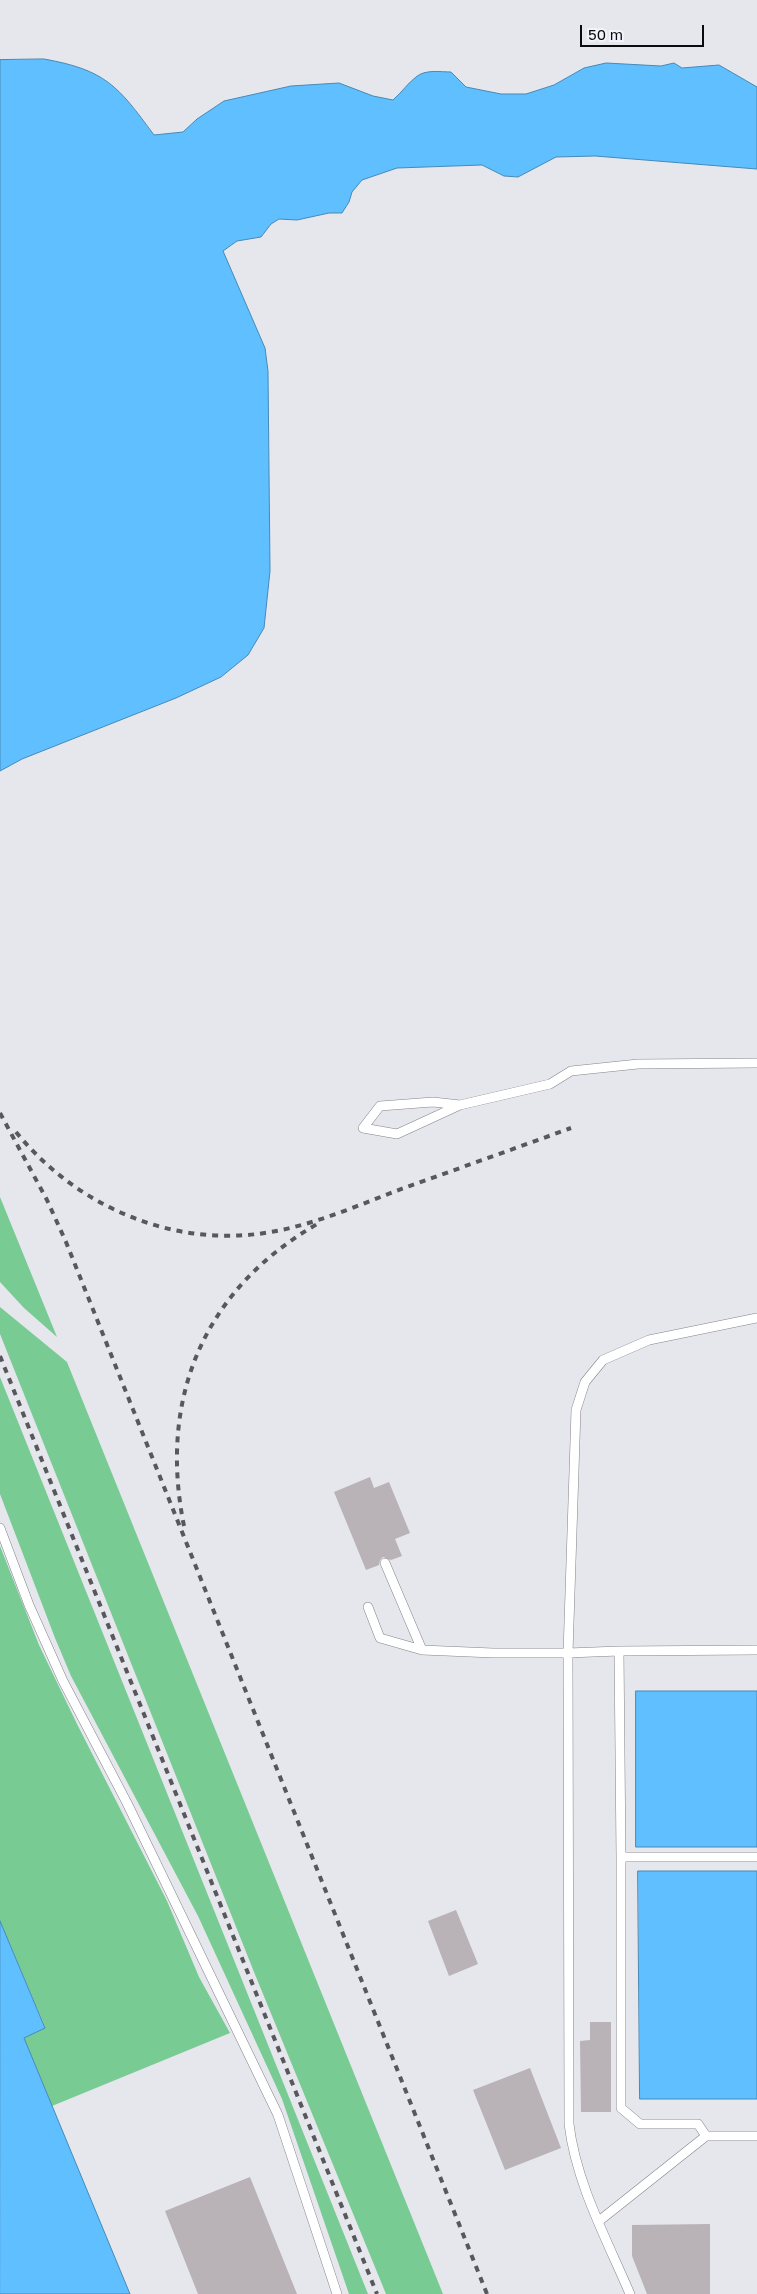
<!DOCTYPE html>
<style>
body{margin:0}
#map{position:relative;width:757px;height:2294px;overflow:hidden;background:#e6e6ed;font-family:"Golos Text",sans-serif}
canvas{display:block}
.scale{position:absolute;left:580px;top:25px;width:124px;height:22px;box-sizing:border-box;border:2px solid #0b0b0e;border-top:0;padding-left:6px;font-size:15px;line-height:18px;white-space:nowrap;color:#0b0b0e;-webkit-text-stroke:4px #f3f3fb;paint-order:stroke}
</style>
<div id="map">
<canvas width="757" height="2294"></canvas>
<div class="scale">50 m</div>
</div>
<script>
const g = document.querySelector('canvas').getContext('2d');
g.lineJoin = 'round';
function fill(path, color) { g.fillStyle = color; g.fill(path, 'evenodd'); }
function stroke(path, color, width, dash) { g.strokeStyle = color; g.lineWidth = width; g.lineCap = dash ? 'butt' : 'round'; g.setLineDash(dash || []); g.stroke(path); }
fill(new Path2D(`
 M 0,1197 L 57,1337 L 24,1308 L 0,1282 Z
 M 0,1307 L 67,1362 L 443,2294 L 386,2294 L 254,1972 L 0,1334 Z
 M 0,1377 L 368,2294 L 349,2294 L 282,2099 L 198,1916 L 71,1676 L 55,1638 L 0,1494 Z
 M 0,1546 L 39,1645 L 77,1724 L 167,1901 L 199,1977 L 230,2033 L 52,2106 L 24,2038 L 45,2027 L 0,1921 Z`), '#79cb94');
const water = new Path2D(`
 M 44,59 C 106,70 118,86 154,135 L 183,132 L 197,119 L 224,101 L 291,86 L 339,83 L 373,96 L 393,100 C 402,92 408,83 416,77 C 425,69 441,72 451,72 L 466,87 L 501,94 L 526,94 L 554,85 L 584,68 L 606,63 L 661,66 L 674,63 L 682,68 L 719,65 L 757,87 L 757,169 L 595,156 L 556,157 L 518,177 L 504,176 L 482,165 L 397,168 L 362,180 L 352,192 L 349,202 L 342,213 L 329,213 L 297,220 L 279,219 L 271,224 L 261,237 L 237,241 L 223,251 L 265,348 L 268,371 L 270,571 L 264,628 L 248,655 L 221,677 L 176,698 L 22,759 L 0,771 L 0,60 Z
 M 636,1691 L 757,1691 L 757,1847 L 636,1847 Z
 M 638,1871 L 757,1871 L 757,2099 L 640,2099 Z
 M 0,1921 L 45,2028 L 24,2038 L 130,2294 L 0,2294 Z`);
fill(water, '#60bffe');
stroke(water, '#4689b6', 1);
fill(new Path2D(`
 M 370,1477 L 374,1488 L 389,1482 L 410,1533 L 395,1539 L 402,1556 L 391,1560 L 383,1557 L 380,1560 L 379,1565 L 366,1570 L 334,1492 Z
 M 456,1910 L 478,1964 L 449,1976 L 428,1921 Z
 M 590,2022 L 611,2022 L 611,2112 L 581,2112 L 580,2041 L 590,2040 Z
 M 530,2068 L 561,2148 L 505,2170 L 473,2090 Z
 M 250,2177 L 297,2294 L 198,2294 L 165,2211 Z
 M 710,2224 L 710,2294 L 647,2294 L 632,2256 L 632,2225 Z`), '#b9b3b8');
const lane = new Path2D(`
 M 460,1105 L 433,1102 L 380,1106 L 363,1128 L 397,1134 L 460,1105 L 550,1084 L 571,1071 L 638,1064 L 757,1063
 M 0,1528 L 29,1605 L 63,1681 L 127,1803 L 278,2115 L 337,2294
 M 385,1563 L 422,1650 L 493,1653 L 568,1653 L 576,1410 L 585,1382 L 603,1360 L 649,1340 L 757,1318
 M 368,1607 L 380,1638 L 422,1650
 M 757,1650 L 619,1651 L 621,1857 L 757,1857
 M 619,1651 L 568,1653 L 569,2124 C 576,2183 607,2240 630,2294
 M 621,1857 L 621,2108 L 640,2124 L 698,2124 L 706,2136
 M 599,2221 L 706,2136 L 757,2136`);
stroke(lane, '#83838a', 10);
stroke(lane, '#fff', 9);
stroke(new Path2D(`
 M 0,1113 L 47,1200 L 66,1242 L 487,2294
 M 16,1132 C 77,1207 174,1249 271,1232 C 317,1224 361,1204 404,1188 C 460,1168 516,1148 571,1128
 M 0,1356 L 377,2294
 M 184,1526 C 158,1398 204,1288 319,1223`), '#57575c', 4, [6, 6]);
</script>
